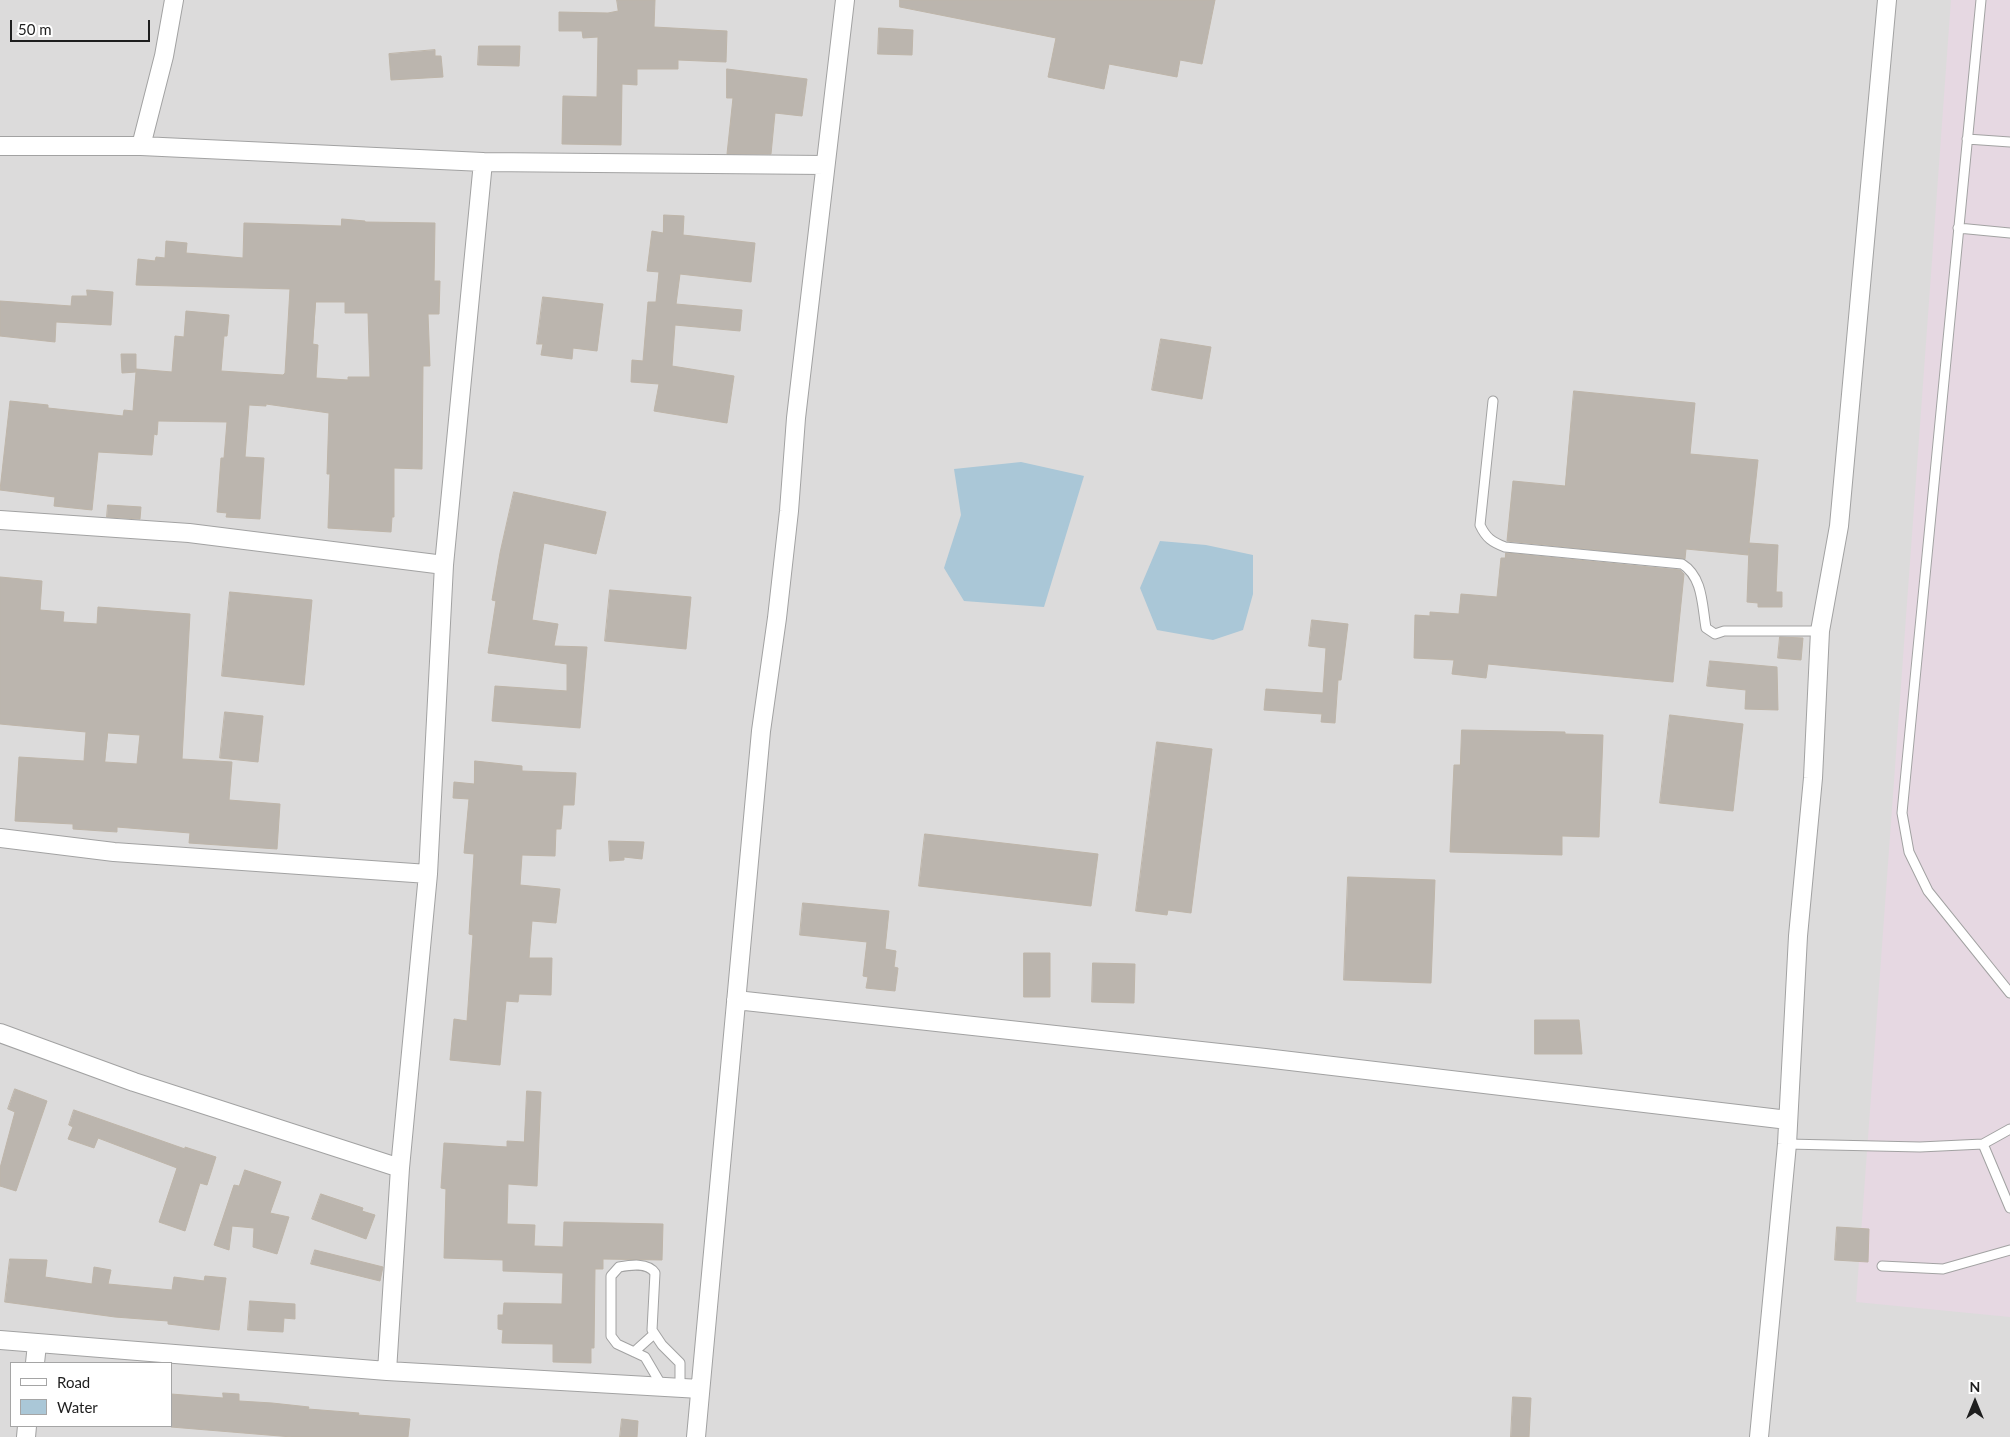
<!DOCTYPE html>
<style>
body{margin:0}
#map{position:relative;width:2010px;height:1437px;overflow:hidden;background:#eeece5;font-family:Lato,sans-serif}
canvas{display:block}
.legend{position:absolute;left:10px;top:1362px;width:162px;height:65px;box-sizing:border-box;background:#fff;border:1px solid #a5a5a5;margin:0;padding:6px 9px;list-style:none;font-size:15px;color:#1e1e1e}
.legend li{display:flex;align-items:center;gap:10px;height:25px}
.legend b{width:25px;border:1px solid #a5a5a5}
.north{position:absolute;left:1950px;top:1377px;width:50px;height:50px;-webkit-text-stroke:4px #fff;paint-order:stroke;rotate:0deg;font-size:14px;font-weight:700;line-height:20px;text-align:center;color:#1e1e1e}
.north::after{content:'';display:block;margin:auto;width:18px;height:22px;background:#1e1e1e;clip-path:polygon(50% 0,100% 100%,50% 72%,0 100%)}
.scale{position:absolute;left:10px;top:20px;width:140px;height:22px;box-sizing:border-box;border:2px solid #1e1e1e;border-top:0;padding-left:6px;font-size:15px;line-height:18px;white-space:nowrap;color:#1e1e1e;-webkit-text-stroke:4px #fff;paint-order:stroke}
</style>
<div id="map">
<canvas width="2010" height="1437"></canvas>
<ul class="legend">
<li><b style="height:6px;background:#fff"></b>Road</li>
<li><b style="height:14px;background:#aac7d7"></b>Water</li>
</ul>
<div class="north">N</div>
<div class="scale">50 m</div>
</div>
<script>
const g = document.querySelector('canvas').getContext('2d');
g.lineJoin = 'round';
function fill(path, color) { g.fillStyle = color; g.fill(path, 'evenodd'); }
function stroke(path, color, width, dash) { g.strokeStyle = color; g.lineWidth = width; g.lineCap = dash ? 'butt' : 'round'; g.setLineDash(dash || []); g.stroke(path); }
fill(new Path2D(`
 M 0,0 L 2010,0 L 2010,1437 L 0,1437 ZM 11,1363 L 171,1363 L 171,1426 L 11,1426 Z`), '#dcdbdb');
fill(new Path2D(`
 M 1951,0 L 2010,0 L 2010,1317 L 1856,1302 Z`), '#e6d8e2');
fill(new Path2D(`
 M 1021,462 L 1084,476 L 1044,607 L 964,601 L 944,568 L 961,515 L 954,469 Z
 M 1160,541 L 1206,545 L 1253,555 L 1253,594 L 1243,630 L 1213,640 L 1157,630 L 1140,588 Z`), '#aac7d7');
const building = new Path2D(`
 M 617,0 L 655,0 L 654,27 L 727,31 L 726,62 L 678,60 L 678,69 L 637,69 L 637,85 L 622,84 L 621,145 L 562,144 L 563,96 L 597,97 L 598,37 L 583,38 L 582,31 L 559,31 L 559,12 L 608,13 L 618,11 Z
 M 900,0 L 1215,0 L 1202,64 L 1180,60 L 1177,77 L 1109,64 L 1104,89 L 1048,77 L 1056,38 L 900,7 Z
 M 879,28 L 913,30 L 912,55 L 878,54 Z
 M 479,46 L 520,46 L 519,66 L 478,65 Z
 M 435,50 L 435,56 L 441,56 L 443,77 L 391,80 L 389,54 Z
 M 727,69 L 807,79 L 802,116 L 775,113 L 771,154 L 727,154 L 733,98 L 727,98 Z
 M 664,215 L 684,216 L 683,235 L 755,243 L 751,282 L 680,274 L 676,304 L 742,310 L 740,331 L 675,325 L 672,366 L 734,376 L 727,423 L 654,411 L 659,384 L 631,382 L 632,360 L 643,361 L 648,302 L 656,302 L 659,272 L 647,271 L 652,231 L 663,233 Z
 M 342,219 L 365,221 L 365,222 L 435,223 L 434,281 L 440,281 L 439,314 L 428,314 L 430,366 L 423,366 L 422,469 L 394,468 L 394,517 L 392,517 L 391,532 L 328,528 L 330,474 L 327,474 L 329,413 L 266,404 L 266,406 L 249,405 L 245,457 L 264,458 L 260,519 L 226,517 L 227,513 L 217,512 L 221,458 L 224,458 L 227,422 L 158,421 L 157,435 L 154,434 L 152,455 L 98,452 L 92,510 L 54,506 L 55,497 L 0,490 L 10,401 L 48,405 L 48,408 L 123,416 L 124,410 L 133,411 L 136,372 L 122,373 L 121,354 L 136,354 L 136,372 L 136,369 L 172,372 L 175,336 L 184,337 L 186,311 L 229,315 L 227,336 L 224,336 L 221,371 L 283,375 L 285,373 L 290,289 L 136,285 L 138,259 L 155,261 L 156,257 L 165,258 L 166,241 L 187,243 L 186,253 L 243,258 L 244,223 L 341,226 ZM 316,302 L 345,302 L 345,313 L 368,313 L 370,377 L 348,377 L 348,380 L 316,378 L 318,345 L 313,344 Z
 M 87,290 L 113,292 L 111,325 L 56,322 L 55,342 L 0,336 L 0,301 L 71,306 L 72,296 L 87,296 Z
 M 543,297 L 603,304 L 597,351 L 573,348 L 572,359 L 541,355 L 543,344 L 537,344 Z
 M 1161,339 L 1211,347 L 1202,399 L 1152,390 Z
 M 1574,391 L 1695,403 L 1690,454 L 1758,460 L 1749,543 L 1778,545 L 1776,592 L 1782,592 L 1782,607 L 1758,607 L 1758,603 L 1747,602 L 1749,548 L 1748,555 L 1686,549 L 1685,559 L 1507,541 L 1513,481 L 1565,486 Z
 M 514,492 L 606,512 L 596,554 L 544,543 L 532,620 L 558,624 L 554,646 L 587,647 L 580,728 L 492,721 L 495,686 L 567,691 L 567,664 L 488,653 L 496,601 L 492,600 L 500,553 Z
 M 108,505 L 141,507 L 140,519 L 107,517 Z
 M 1506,553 L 1680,570 L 1684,574 L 1673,682 L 1488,664 L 1486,678 L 1452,674 L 1454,660 L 1414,658 L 1415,615 L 1430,616 L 1430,612 L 1459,614 L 1461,594 L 1497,597 L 1501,558 L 1505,558 Z
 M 0,577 L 42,581 L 40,610 L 64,612 L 63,622 L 97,624 L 98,607 L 190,614 L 182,759 L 232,762 L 229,800 L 280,804 L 277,849 L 189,843 L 190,833 L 117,827 L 117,832 L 73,829 L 73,824 L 15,821 L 19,757 L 84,761 L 86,732 L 0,724 ZM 108,733 L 140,735 L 137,764 L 105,762 Z
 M 610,590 L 691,597 L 686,649 L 605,641 Z
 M 230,592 L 312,600 L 304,685 L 222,676 Z
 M 1312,620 L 1348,624 L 1341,680 L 1338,680 L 1335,723 L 1321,722 L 1322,714 L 1264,710 L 1266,689 L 1323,693 L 1326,648 L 1309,646 Z
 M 1780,637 L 1803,638 L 1801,660 L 1778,658 Z
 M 1710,661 L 1777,667 L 1778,710 L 1745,709 L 1746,690 L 1707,686 Z
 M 225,712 L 263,716 L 258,762 L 220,758 Z
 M 1670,715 L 1743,724 L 1733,811 L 1660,803 Z
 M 1462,730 L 1565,732 L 1565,734 L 1603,735 L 1599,837 L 1562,836 L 1562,855 L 1450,852 L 1454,765 L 1460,765 Z
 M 1157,742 L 1212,749 L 1191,913 L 1168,910 L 1167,915 L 1136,911 Z
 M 475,761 L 522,766 L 522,771 L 576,773 L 574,805 L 563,805 L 561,829 L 556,829 L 555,856 L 522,855 L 520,885 L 560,889 L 556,923 L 532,921 L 529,958 L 552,958 L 551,995 L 519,994 L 518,1002 L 506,1001 L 500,1065 L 450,1060 L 454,1019 L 467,1021 L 473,935 L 469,934 L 474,854 L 464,853 L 469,799 L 453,798 L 454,782 L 474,784 Z
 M 925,834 L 1098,854 L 1091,906 L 919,886 Z
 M 609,841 L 644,842 L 642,859 L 624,857 L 624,860 L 610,861 Z
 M 1348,877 L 1435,880 L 1431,983 L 1344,980 Z
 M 803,903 L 889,911 L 885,949 L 896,951 L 894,967 L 898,968 L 895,991 L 866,988 L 868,977 L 863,976 L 867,942 L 800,935 Z
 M 1024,953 L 1050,953 L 1050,997 L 1024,997 Z
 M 1093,963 L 1135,964 L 1134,1003 L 1092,1002 Z
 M 1535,1020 L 1579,1020 L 1582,1054 L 1535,1054 Z
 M 15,1089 L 47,1101 L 16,1191 L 0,1186 L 0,1168 L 15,1112 L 8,1109 Z
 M 527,1091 L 541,1092 L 537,1186 L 508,1184 L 507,1224 L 535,1225 L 534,1246 L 563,1247 L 564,1222 L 663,1224 L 662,1260 L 603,1259 L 603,1269 L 595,1269 L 594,1348 L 591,1348 L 591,1363 L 553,1362 L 553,1344 L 502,1343 L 503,1330 L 498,1329 L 498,1315 L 503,1315 L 504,1303 L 562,1304 L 563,1273 L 503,1271 L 503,1260 L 444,1258 L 446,1189 L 441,1188 L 444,1143 L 507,1147 L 507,1141 L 524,1142 Z
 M 74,1110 L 185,1149 L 185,1147 L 216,1157 L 207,1185 L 200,1183 L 185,1231 L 159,1222 L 177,1168 L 98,1138 L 94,1148 L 68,1139 L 73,1127 L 69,1125 Z
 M 245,1170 L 281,1182 L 270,1213 L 289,1217 L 277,1254 L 253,1247 L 254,1228 L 232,1226 L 229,1250 L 214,1245 L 234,1185 L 239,1186 Z
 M 321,1194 L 363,1208 L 362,1211 L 375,1215 L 366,1239 L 312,1219 Z
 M 1837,1227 L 1869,1229 L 1868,1262 L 1835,1260 Z
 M 315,1250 L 383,1267 L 380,1281 L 311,1264 Z
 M 10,1259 L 47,1260 L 45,1277 L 92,1284 L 94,1267 L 111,1270 L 108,1284 L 172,1290 L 174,1277 L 204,1281 L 205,1276 L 226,1278 L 219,1330 L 168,1324 L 168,1321 L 115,1317 L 5,1302 Z
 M 250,1301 L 295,1304 L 295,1319 L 284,1318 L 283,1332 L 248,1330 Z
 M 223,1393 L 239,1394 L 239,1401 L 272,1403 L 309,1407 L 308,1409 L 359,1413 L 358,1415 L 410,1419 L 408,1437 L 292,1437 L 171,1427 L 171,1394 L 223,1398 Z
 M 1513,1397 L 1531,1398 L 1529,1437 L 1511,1437 Z
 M 622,1419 L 638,1421 L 637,1437 L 620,1437 Z`);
fill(building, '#bbb5ae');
stroke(building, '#beb5a9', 1);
const lane = new Path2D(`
 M 1981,0 L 1902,813 L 1909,852 L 1928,891 L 2010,993
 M 1967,139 L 2010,142
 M 1958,228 L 2010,233
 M 1493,401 L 1480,525 C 1486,538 1492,542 1505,547 L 1682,564 C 1703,577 1702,605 1706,628 L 1715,634 L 1724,631 L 1820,631
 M 1787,1144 L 1920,1147 L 1983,1144 L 2010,1129
 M 1983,1144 L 2010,1208
 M 1882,1266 L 1943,1269 L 2010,1250
 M 634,1352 L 654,1334
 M 662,1386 L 645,1357 L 617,1344 L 611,1336 L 611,1276 L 619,1267 C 630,1265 648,1262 655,1273 L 652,1330 L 662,1345 L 680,1363 L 680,1388`);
const street = new Path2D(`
 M 0,146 L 141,146 L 483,162 L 825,165
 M 141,146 L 164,56 L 174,0
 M 0,520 L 189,533 L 444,565
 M 0,838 L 114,852 L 428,874
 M 736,1000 L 1265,1058 L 1788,1120
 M 0,1033 L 134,1082 L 400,1168
 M 0,1340 L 387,1371 L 700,1389
 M 35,1363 L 37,1344
 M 387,1371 L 400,1168 L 428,874 L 444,565 L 483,162
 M 26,1437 L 27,1426
 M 696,1437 L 761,731 L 777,618 L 789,511 L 796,418 L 845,0
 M 1759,1437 L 1787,1144 L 1798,936 L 1813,778 L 1820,631 L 1839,526 L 1887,0`);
stroke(lane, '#a2a2a2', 11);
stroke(street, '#a2a2a2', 20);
stroke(lane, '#fff', 9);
stroke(street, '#fff', 18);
</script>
